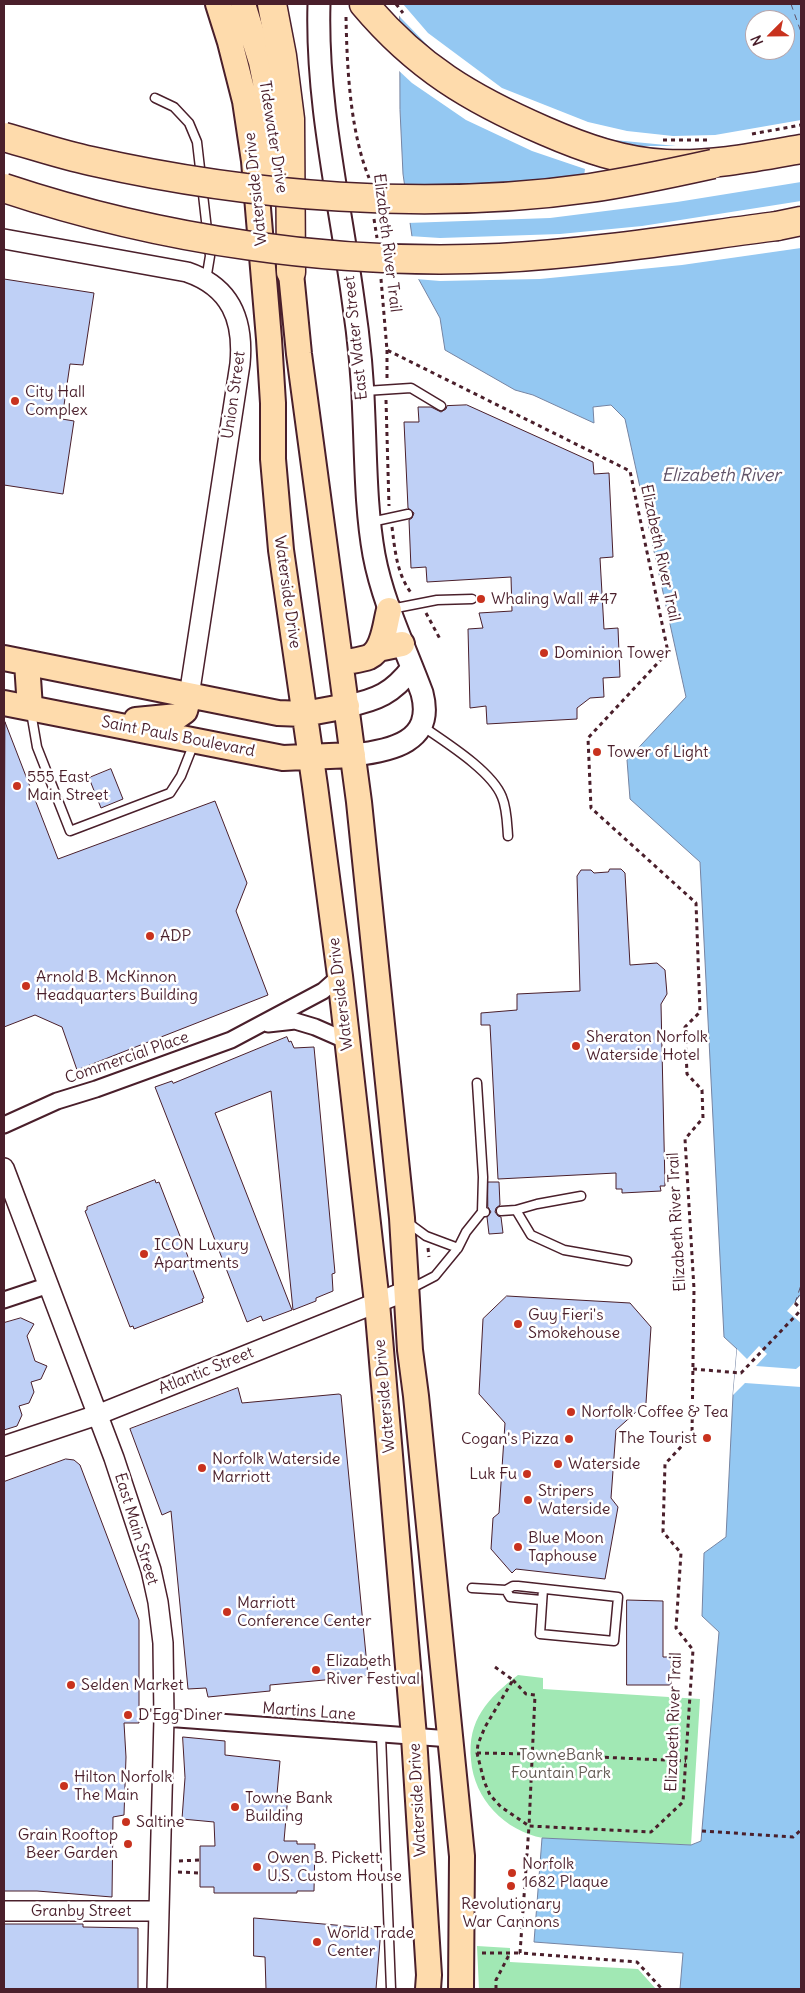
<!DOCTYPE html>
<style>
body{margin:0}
#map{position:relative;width:805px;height:1993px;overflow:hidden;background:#fff;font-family:Delius,sans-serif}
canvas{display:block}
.frame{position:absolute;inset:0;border:5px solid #4a1f2b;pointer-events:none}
.north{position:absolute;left:745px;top:10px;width:50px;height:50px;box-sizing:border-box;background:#fff;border:1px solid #b7a5aa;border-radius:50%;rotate:247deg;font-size:14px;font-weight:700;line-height:20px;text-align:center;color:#4a1f2b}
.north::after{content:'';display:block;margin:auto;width:18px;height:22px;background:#c8321e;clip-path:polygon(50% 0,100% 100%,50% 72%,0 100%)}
</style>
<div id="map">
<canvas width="805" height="1993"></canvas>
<div class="frame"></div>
<div class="north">N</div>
</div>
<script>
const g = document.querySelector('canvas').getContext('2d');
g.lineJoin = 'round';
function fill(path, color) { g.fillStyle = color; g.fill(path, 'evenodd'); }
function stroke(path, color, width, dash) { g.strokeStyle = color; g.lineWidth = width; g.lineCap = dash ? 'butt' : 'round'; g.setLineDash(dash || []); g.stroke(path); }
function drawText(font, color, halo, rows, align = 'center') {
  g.font = font + ' Delius,sans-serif'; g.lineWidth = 5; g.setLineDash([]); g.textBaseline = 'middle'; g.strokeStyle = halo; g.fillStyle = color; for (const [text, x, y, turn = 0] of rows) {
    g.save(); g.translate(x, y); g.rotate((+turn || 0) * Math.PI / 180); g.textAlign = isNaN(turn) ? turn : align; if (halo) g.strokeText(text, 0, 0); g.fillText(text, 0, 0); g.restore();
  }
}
fill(new Path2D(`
 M 518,1675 L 543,1678 L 543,1689 L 700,1699 L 691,1845 C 662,1844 633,1842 604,1841 C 584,1840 563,1841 543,1838 C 505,1831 474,1799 471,1760 C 467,1720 488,1698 518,1675 Z
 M 477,1946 L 510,1948 L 510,1962 L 638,1969 L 656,1989 L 479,1989 Z`), '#a1e8b4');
const water = new Path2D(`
 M 400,4 L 801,4 L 801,1989 L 680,1989 L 683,1953 L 534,1942 L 542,1838 L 691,1845 L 701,1841 L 719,1632 L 702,1616 L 704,1553 L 726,1537 L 733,1395 L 737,1349 L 724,1337 L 700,862 L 630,799 L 627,760 L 686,697 L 625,419 L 611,405 L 593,407 L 594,423 L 533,395 L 515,390 L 445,350 L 440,318 L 418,278 L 403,174 L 400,110 ZM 755,20 L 785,20 L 785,50 L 755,50 Z`);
fill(water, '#94c8f2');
stroke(water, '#7684a2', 1);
fill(new Path2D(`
 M 397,4 L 403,4 L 428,33 L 502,88 L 588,122 L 627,131 L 673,136 L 715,135 L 801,120 L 801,182 L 677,202 L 550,218 L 407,223 L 403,190 L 430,190 L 557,184 L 584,177 L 585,169 L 532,151 L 466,120 L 412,83 L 397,69 L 397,24 L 412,41 L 449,72 L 491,98 L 540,121 L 587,137 L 641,146 L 676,146 L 614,140 L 552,122 L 468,78 L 433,51 L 401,18 L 397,13 Z
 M 801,201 L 801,248 L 682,265 L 540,279 L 440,281 L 416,279 L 409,236 L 440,238 L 560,234 L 642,226 Z
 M 801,1295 L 801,1323 L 787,1311 Z
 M 759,1346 L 767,1354 L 756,1366 L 796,1369 L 801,1365 L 801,1387 L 745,1383 L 733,1395 L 737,1349 L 747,1359 Z`), '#fff');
stroke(new Path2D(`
 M 791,4 L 801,32
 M 796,1300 L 801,1293
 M 795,1303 L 801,1285`), '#605267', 1, [6, 5]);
const building = new Path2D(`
 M 4,279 L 94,293 L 83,365 L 70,364 L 62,419 L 74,421 L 63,494 L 4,485 Z
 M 467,405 L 593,462 L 594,474 L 609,473 L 613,557 L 600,558 L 604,629 L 618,628 L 620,677 L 603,678 L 604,697 L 590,698 L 577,708 L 577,719 L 487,724 L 486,706 L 470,708 L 468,629 L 483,628 L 479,613 L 512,611 L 511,577 L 427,582 L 426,567 L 411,568 L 409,520 L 412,518 L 414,513 L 408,508 L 404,422 L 419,422 L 418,407 L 431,407 L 441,412 L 446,409 L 447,406 Z
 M 5,722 L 58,859 L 215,801 L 247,883 L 236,911 L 268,995 L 77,1070 L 62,1027 L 35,1015 L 4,1027 Z
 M 111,769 L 123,799 L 101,808 L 89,778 Z
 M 610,869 L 621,869 L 625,873 L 630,965 L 657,963 L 665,970 L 667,994 L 661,1004 L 665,1186 L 660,1186 L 661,1191 L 622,1193 L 622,1189 L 616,1189 L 616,1173 L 498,1179 L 490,1025 L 481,1025 L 481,1013 L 517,1010 L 517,994 L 580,991 L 577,876 L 581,870 L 591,870 L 594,873 L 608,872 Z
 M 287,1037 L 289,1042 L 291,1041 L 294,1048 L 314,1047 L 335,1273 L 332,1274 L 333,1291 L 316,1298 L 316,1301 L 293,1310 L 271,1091 L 215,1113 L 292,1310 L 263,1321 L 261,1316 L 247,1322 L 155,1087 L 172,1081 L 173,1083 Z
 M 155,1180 L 156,1183 L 159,1182 L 204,1298 L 202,1299 L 203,1302 L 134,1329 L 133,1326 L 130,1327 L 85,1211 L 87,1210 L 87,1207 Z
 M 488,1182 L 499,1182 L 500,1205 L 496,1208 L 495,1212 L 498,1216 L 501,1217 L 503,1233 L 489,1234 L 487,1217 L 491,1212 L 488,1207 Z
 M 507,1296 L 630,1303 L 651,1327 L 646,1403 L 616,1430 L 611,1498 L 618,1507 L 605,1579 L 516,1569 L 512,1573 L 491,1549 L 493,1518 L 499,1513 L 505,1423 L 479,1394 L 483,1319 Z
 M 21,1318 L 34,1324 L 27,1336 L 35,1361 L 47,1366 L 41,1379 L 31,1382 L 34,1392 L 29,1403 L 19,1406 L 22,1415 L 17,1426 L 4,1430 L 4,1323 Z
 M 238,1388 L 242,1403 L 339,1394 L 341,1395 L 368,1676 L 270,1685 L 270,1691 L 208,1697 L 206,1688 L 188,1689 L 171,1511 L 162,1515 L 130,1429 Z
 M 66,1459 L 74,1460 L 80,1465 L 139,1620 L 139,1723 L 124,1723 L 126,1757 L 124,1815 L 113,1817 L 112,1897 L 37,1891 L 4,1891 L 4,1482 Z
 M 627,1600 L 663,1601 L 663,1657 L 671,1657 L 671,1685 L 627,1685 Z
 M 183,1737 L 225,1741 L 225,1755 L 280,1761 L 277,1794 L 288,1795 L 284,1841 L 297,1841 L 297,1844 L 315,1844 L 314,1891 L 297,1891 L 297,1893 L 214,1893 L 214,1887 L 200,1887 L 200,1846 L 215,1846 L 214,1822 L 182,1819 L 185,1778 Z
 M 254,1918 L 381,1929 L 376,1989 L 266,1989 L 265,1957 L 254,1956 Z
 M 4,1924 L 83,1924 L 83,1927 L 138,1928 L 138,1989 L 4,1989 Z`);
fill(building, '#bfd0f6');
stroke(building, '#4a1f2b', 1);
const service = new Path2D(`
 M 155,98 L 174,107 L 189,123 L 197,142 L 210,256 L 206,280
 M 365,391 L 411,388 L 441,406
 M 371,522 L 408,514
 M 391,609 L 437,600 L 472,599
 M 31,712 L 37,747 L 70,831 L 170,793 L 181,776 L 194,743
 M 422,726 C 445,742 492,771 502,797 C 507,809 507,823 508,836
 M 477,1083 L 483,1177 L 482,1212
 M 516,1210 L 537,1204 L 581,1196
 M 501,1211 L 516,1210 L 531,1235 L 564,1250 L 627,1261
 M 407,1222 L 426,1236 L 458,1248
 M 410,1289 L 435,1276 L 458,1248 L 466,1232 L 482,1212 L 485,1212
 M 472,1588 L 506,1590 L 513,1586 L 518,1586 L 618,1597 L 614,1641 L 540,1634 L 543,1589
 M 506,1590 L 510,1597 L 541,1600
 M 381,1735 L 391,1989`);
const minor = new Path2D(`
 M 268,1024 L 295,1021 L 315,1027 L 347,1041
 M 4,1125 L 57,1101 L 96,1089 L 231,1040 L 323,991 L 340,976
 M 4,1300 L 49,1285
 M 164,1718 L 451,1739`);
const tertiary = new Path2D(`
 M 4,239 L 187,272 C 231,287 244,320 240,364 L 189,696
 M 4,1168 L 114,1458 L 151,1570 L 158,1602 L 163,1643 L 164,1718 L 157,1989
 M 4,1446 L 97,1415 L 406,1291
 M 4,1911 L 159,1911`);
const secondary = new Path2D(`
 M 319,4 C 316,103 340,202 353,299 C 359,339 363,379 364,419 C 366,465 366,510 374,555 C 383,603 405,647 422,693 C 435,742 391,751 353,755
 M 347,706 C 377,700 393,693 412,668`);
const primary = new Path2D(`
 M 218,4 L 230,42 L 245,101 L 254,161 L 269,339 L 273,403 L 273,459 L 281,550 L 315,786 L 340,976 L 377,1303 L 414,1737 L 429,1975 L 428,1989
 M 243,4 L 261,62 L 267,92 L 280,180
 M 289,253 L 299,354 L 359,802 L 402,1218 L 410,1350 L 416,1396 L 462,1856 L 461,1989
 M 378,649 L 402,644
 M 4,658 L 278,713 L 304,714 L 347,706
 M 27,663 L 30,708
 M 342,663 C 350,661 361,660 369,657 C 384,650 385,624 389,610
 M 4,703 L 283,758 L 353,755
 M 136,720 L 178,716 L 185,711 L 189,696`);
const motorway = new Path2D(`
 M 272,4 L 282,56 L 290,119 L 291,272
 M 364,4 C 417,67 471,99 545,131 C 584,148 624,162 666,164 C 712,166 756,157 801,149
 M 777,226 L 801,221`);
stroke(service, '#4a1f2b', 11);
stroke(minor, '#4a1f2b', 19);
stroke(tertiary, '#4a1f2b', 22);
stroke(secondary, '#4a1f2b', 25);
stroke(primary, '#4a1f2b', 28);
stroke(motorway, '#4a1f2b', 31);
stroke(new Path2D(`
 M 396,4 L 403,13
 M 346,17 C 347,68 350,131 369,178
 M 752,134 L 801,125
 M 663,140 L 709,140
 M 374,219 L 377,238
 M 381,279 L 387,350 L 630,471 L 668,652 L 588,738 L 591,808 L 696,903 L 700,1012 L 685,1027 L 687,1074 L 702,1090 L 703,1118 L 685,1139 L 694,1289 L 692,1435 L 665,1464 L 663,1532 L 681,1553 L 676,1628 L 693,1650 L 683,1802 L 651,1832 L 529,1826 L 520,1953 L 637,1962 L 662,1989
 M 387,350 L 387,379
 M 386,400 L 389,506
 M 392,527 C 395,551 397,575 412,594
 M 426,613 L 440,639
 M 428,1248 L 429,1257
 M 795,1303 L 801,1309
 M 693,1369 L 741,1373 L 801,1310
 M 495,1667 L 513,1680 L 485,1727 L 478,1744 L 477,1753 L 484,1781 L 490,1795 L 501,1807 L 529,1826
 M 513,1680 L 526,1694 L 535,1695 L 529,1826
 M 477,1753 L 532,1754 L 686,1761
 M 702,1831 L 793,1837 L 801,1830
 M 179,1861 L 200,1860
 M 178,1872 L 200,1873
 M 482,1953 L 520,1953
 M 496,1989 L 496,1980 L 510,1953`), '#4a1f2b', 3, [4, 4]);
stroke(service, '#fff', 8);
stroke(minor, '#fff', 15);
stroke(tertiary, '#fff', 19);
stroke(secondary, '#fff', 21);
stroke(primary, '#fedbac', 24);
stroke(motorway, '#fedbac', 28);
const motorwayBridge = new Path2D(`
 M 4,137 C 33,145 62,155 91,161 C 250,197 428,211 590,188 C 631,182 672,173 713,164
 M 4,188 C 160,240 335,266 500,258 C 593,253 685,238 777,226`);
stroke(motorwayBridge, '#4a1f2b', 31, []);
stroke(motorwayBridge, '#fedbac', 28);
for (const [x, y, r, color] of [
 [15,401,5,"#c8321e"],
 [481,599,5,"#c8321e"],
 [544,653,5,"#c8321e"],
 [597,752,5,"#c8321e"],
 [17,786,5,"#c8321e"],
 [150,936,5,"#c8321e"],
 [26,986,5,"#c8321e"],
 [576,1046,5,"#c8321e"],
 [144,1254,5,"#c8321e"],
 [518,1324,5,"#c8321e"],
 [571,1412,5,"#c8321e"],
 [707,1438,5,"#c8321e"],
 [569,1439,5,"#c8321e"],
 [558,1464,5,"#c8321e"],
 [202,1468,5,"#c8321e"],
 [527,1474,5,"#c8321e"],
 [528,1500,5,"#c8321e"],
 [518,1547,5,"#c8321e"],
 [227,1612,5,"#c8321e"],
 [316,1670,5,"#c8321e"],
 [71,1685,5,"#c8321e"],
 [128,1715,5,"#c8321e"],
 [64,1786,5,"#c8321e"],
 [235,1807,5,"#c8321e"],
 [126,1822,5,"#c8321e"],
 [128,1844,5,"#c8321e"],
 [257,1867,5,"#c8321e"],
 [512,1873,5,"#c8321e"],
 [511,1886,5,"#c8321e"],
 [317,1942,5,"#c8321e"]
]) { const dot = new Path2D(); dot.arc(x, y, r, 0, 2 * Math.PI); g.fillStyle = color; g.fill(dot); stroke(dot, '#fff', 2); }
drawText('16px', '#4a1f2b', '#fff', [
 ["Tidewater Drive",273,137,81],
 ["Waterside Drive",256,189,-96],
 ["Elizabeth River Trail",387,243,83],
 ["East Water Street",356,338,-96],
 ["Union Street",234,395,-82],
 ["Elizabeth River Trail",660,553,78],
 ["Waterside Drive",287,592,82],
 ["Saint Pauls Boulevard",178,737,11],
 ["Waterside Drive",341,994,-97],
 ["Commercial Place",127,1058,-19],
 ["Elizabeth River Trail",677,1222,-93],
 ["Atlantic Street",206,1371,-22],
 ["Waterside Drive",385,1396,-95],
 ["East Main Street",136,1529,73],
 ["Martins Lane",309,1712,4],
 ["Elizabeth River Trail",674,1722,-88],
 ["Waterside Drive",418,1800,-93],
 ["Granby Street",81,1911]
]);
drawText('16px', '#4a1f2b', '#fff', [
 ["City Hall",25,392],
 ["Complex",25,410],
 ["Whaling Wall #47",491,599],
 ["Dominion Tower",554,653],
 ["Tower of Light",607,752],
 ["555 East",27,777],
 ["Main Street",27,795],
 ["ADP",160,936],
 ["Arnold B. McKinnon",36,977],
 ["Headquarters Building",36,995],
 ["Sheraton Norfolk",586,1037],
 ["Waterside Hotel",586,1055],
 ["ICON Luxury",154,1245],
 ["Apartments",154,1263],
 ["Guy Fieri's",528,1315],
 ["Smokehouse",528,1333],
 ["Norfolk Coffee & Tea",581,1412],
 ["The Tourist",697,1438,"right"],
 ["Cogan's Pizza",559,1439,"right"],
 ["Norfolk Waterside",212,1459],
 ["Marriott",212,1477],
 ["Waterside",568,1464],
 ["Luk Fu",517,1474,"right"],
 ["Stripers",538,1491],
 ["Waterside",538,1509],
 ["Blue Moon",528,1538],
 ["Taphouse",528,1556],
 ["Marriott",237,1603],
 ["Conference Center",237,1621],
 ["Elizabeth",326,1661],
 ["River Festival",326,1679],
 ["Selden Market",81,1685],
 ["D'Egg Diner",138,1715],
 ["Hilton Norfolk",74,1777],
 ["The Main",74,1795],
 ["Towne Bank",245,1798],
 ["Building",245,1816],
 ["Saltine",136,1822],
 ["Grain Rooftop",118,1835,"right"],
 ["Beer Garden",118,1853,"right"],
 ["Owen B. Pickett",267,1858],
 ["U.S. Custom House",267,1876],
 ["Norfolk",522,1864],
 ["1682 Plaque",522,1882],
 ["Revolutionary",511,1904,"center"],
 ["War Cannons",511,1922,"center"],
 ["World Trade",327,1933],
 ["Center",327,1951]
], 'left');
drawText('16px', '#645b54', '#fff', [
 ["TowneBank",561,1755],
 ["Fountain Park",561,1773]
]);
drawText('italic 18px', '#605267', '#fff', [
 ["Elizabeth River",721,476]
]);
</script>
